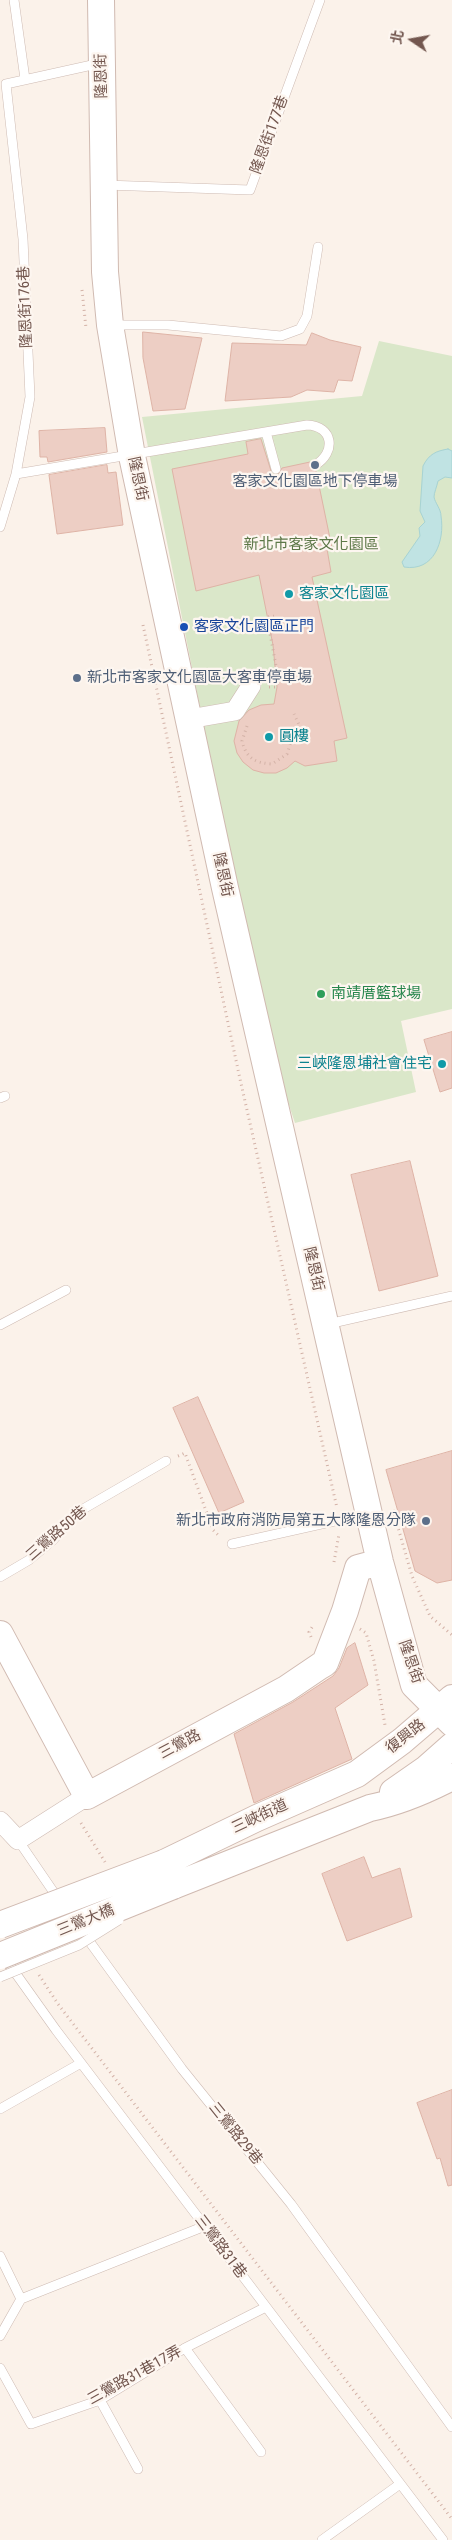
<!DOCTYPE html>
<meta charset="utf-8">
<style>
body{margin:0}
#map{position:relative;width:452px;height:2540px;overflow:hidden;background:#fbf2ea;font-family:"Roboto Condensed","Noto Sans TC",sans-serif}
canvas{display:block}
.north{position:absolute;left:387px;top:15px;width:50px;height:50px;-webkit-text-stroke:4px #fdf6f0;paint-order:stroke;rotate:282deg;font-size:14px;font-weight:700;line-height:20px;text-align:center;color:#73574f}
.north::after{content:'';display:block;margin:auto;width:18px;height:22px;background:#73574f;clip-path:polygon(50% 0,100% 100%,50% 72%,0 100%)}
</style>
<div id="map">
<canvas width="452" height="2540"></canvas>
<div class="north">北</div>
</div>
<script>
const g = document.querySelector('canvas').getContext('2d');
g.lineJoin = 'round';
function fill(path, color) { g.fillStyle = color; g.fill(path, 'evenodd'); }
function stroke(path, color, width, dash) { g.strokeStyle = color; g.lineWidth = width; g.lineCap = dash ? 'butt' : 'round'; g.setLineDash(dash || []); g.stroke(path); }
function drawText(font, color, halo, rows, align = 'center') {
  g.font = font + ' "Roboto Condensed","Noto Sans TC",sans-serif'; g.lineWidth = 4.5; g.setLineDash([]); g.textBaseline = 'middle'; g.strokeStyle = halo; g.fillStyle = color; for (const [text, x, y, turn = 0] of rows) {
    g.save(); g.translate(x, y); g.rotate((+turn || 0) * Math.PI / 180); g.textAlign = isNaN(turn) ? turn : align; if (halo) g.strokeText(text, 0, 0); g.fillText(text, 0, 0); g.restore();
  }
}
fill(new Path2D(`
 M 379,341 L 452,356 L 452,1009 L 401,1021 L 416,1092 L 295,1123 L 273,1057 L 251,964 L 142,417 L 362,396 Z`), '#dae7c9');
const water = new Path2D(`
 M 448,449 L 452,451 L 452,478 L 445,477 L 438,481 C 437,486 434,493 434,497 C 435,503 441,509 441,516 C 445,541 434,572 404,567 L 402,562 L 420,536 L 419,528 L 425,522 L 420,511 L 423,466 C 429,454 436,451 448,449 Z`);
fill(water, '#c0e3e3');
stroke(water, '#a7d3d3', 1);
const building = new Path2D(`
 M 143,332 L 202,338 L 185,409 L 153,411 L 143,358 Z
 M 312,333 L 330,340 L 361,347 L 352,381 L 338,380 L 334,392 L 307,390 L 291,397 L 225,401 L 232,343 L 306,345 Z
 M 105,428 L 107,452 L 48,462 L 47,457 L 40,457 L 39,431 Z
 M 261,439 L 272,474 L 278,475 L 282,468 L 310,462 L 310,468 L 316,471 L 332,548 L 327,549 L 331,572 L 312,577 L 347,738 L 334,741 L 337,761 L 305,766 L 295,761 L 287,768 L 276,773 L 264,773 L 253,770 L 243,762 L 237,753 L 234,741 L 239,721 L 249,710 L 261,705 L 274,704 L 277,687 L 273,645 L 259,575 L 196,591 L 172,469 L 248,454 L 246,442 Z
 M 107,465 L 108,473 L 116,472 L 123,525 L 57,534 L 49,475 Z
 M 452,1032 L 452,1088 L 440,1092 L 424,1040 Z
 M 410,1161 L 438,1276 L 379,1291 L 351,1175 Z
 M 198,1397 L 244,1502 L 219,1513 L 173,1408 Z
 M 452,1451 L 452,1580 L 437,1583 L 415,1571 L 386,1470 Z
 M 355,1643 L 368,1685 L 335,1708 L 352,1759 L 254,1803 L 234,1734 L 293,1702 L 333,1676 L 339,1668 L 347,1648 Z
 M 364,1857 L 372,1878 L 400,1868 L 412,1917 L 347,1941 L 322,1874 Z
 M 452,2090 L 452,2185 L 448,2186 L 440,2158 L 437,2159 L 417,2103 Z`);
fill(building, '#edcec4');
stroke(building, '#deb3a6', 1);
const lane = new Path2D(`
 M 14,0 L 25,79
 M 105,185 L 250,190 L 320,0
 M 113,325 L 168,325 L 281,336 L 300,329 L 307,316 L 318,247
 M 266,432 L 276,469
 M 16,474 L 307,425 C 334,426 336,453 315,465
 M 0,527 L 16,474 L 30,397 L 23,239 L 6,84 L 101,63
 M 0,1098 L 5,1096
 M 328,1324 L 452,1296
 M 0,1325 L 66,1290
 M 232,1544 L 366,1514
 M 0,1577 L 29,1560 L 53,1540 L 78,1512 L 166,1461
 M 18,1840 L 59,1900
 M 84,1934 L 182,2069 L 291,2204 L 452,2427
 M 4,1957 L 56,2030 L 443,2540
 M 0,2109 L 81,2063
 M 0,2256 L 21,2299 L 205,2226
 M 0,2336 L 21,2299
 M 185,2348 L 261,2452
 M 0,2368 L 31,2424 L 100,2400 L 185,2348 L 266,2307
 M 100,2400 L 138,2469
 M 322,2540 L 400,2484`);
const street = new Path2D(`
 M 189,719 L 235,711 L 251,686
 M 0,1821 L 18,1840 L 87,1796`);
const secondary = new Path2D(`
 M 101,0 L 105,272 L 110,325 L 132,456 L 225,888 L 380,1562 L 414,1685 L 452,1723
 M 0,1634 L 87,1796 L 286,1689 L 320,1666 L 325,1663 L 345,1611 L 358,1568 L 380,1562
 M 393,1792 L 426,1769 L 452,1746
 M 164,1863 L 257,1818 L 357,1774 L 402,1741 L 452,1698
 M 173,1886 L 370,1808 C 400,1802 425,1791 452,1777`);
stroke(lane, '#cebbb3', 10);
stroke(street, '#cebbb3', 20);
stroke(secondary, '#d0bab1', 28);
stroke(new Path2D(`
 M 82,290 L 86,328
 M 143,625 L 240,1079 L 337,1508
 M 269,687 L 277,687 L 276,666 L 267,617 L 276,616
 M 247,726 L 242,741 C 246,758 255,763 272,764 L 287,754 L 293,736 L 303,733 L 294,714
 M 178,1456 L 185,1453 L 213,1530 L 220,1537
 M 393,1510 L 412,1576 L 430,1616 L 452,1635
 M 334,1562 L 339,1534
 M 360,1629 L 366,1633 L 374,1661 L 385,1725
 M 311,1637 L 309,1632 L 314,1624
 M 81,1823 L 105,1862
 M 39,1975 L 58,2004 L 452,2519`), '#d3b2a7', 3, [1, 4]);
stroke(lane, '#fff', 9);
stroke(street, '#fff', 19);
stroke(secondary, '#fff', 26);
const laneBridge = new Path2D(`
 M 0,1977 L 79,1945 L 119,1920`);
const secondaryBridge = new Path2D(`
 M 0,1925 L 164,1863
 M 0,1956 L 173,1886`);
stroke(laneBridge, '#cebbb3', 10, []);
stroke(secondaryBridge, '#d0bab1', 28, []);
stroke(laneBridge, '#fff', 9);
stroke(secondaryBridge, '#fff', 26);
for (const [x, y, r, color] of [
 [315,465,5,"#5c6f8a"],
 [289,594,5,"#0f9aa8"],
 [184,627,5,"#1a4fb4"],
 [77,678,5,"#5c6f8a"],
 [269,737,5,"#0f9aa8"],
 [321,994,5,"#2e9e5b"],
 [442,1064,5,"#0f9aa8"],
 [426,1521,5,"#5c6f8a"]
]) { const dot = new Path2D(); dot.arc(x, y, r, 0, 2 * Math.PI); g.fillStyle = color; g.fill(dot); stroke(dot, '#fdf6f0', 2); }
drawText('15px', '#73574f', '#fdf6f0', [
 ["隆恩街",102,76,-91],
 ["隆恩街177巷",270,135,-70],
 ["隆恩街176巷",26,307,-92],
 ["隆恩街",137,479,78],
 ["隆恩街",222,875,78],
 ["隆恩街",313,1269,77],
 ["三鶯路50巷",57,1534,-41],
 ["隆恩街",410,1662,71],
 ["復興路",406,1737,-38],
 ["三鶯路",180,1745,-28],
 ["三峽街道",260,1817,-25],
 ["三鶯大橋",86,1921,-22],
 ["三鶯路29巷",235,2134,51],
 ["三鶯路31巷",220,2247,53],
 ["三鶯路31巷17弄",135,2376,-29]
]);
drawText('15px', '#4e5e75', '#fdf6f0', [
 ["客家文化園區地下停車場",315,482],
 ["新北市客家文化園區大客車停車場",87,678,"left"],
 ["新北市政府消防局第五大隊隆恩分隊",416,1521,"right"]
]);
drawText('15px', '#5d7848', '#fdf6f0', [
 ["新北市客家文化園區",311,545]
]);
drawText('15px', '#0d838f', '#fdf6f0', [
 ["客家文化園區",299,594],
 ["圓樓",279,737],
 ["三峽隆恩埔社會住宅",432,1064,"right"]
], 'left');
drawText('15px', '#164399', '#fdf6f0', [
 ["客家文化園區正門",194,627]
], 'left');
drawText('15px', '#27864d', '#fdf6f0', [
 ["南靖厝籃球場",331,994]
], 'left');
</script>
